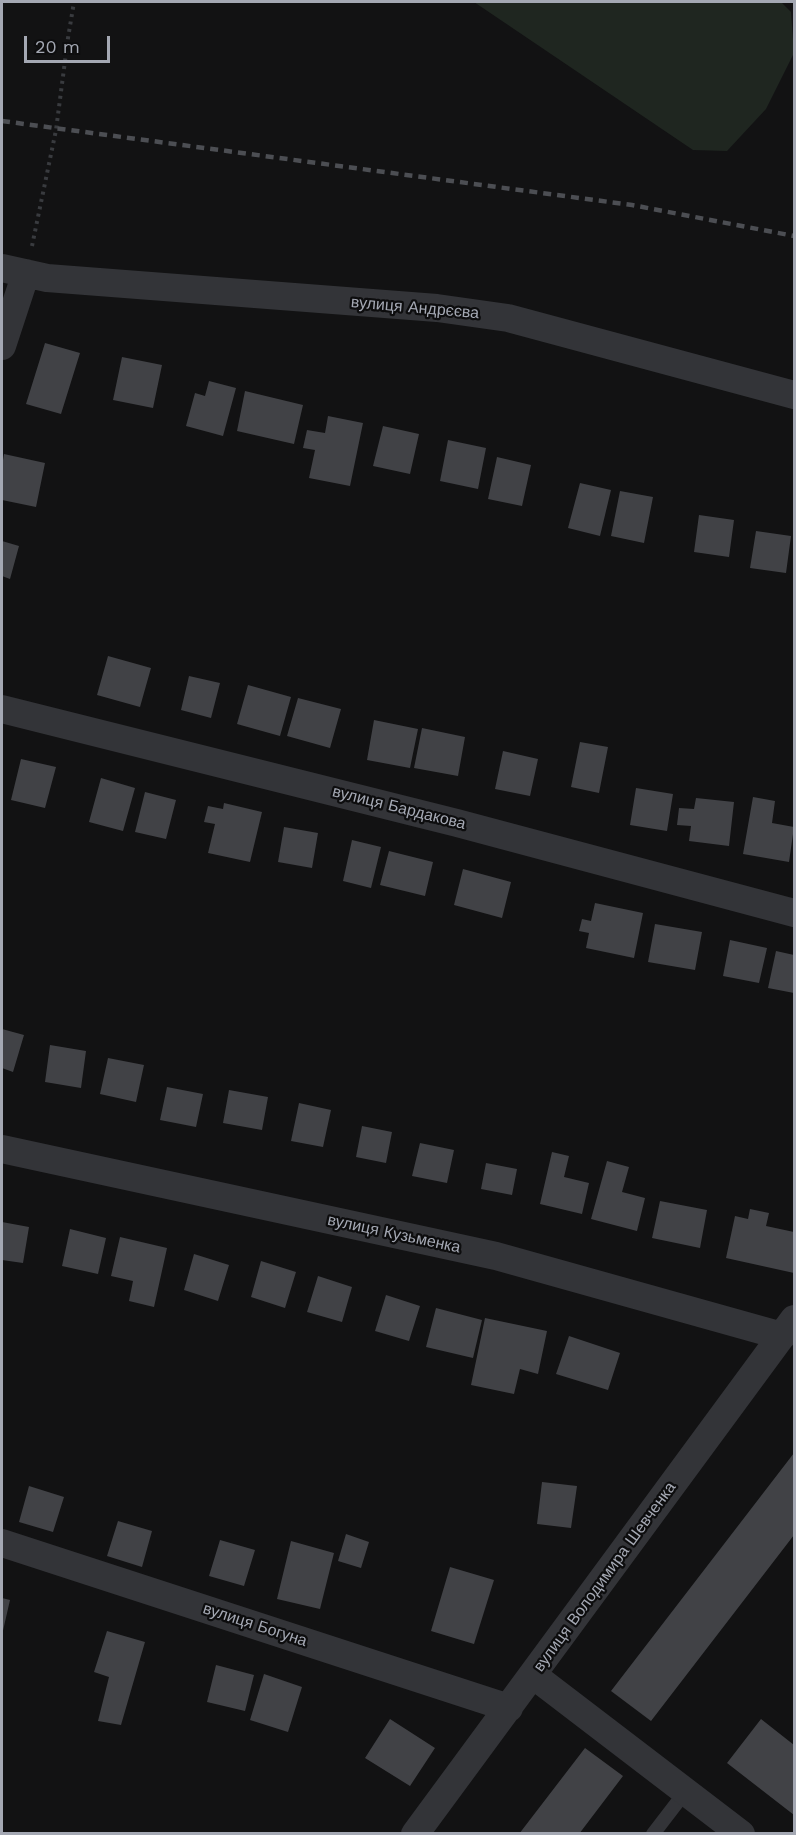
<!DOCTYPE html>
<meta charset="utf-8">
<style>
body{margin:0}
#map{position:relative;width:796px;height:1835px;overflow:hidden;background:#121213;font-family:"Work Sans",sans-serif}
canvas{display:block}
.frame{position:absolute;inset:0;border:3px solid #a4a8b3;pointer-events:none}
.scale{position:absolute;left:24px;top:36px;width:86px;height:27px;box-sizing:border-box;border:3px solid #a4a8b3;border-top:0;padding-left:8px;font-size:18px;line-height:21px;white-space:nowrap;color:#a4a8b3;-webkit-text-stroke:4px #0d0d0e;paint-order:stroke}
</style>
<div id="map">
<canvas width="796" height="1835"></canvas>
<div class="frame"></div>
<div class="scale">20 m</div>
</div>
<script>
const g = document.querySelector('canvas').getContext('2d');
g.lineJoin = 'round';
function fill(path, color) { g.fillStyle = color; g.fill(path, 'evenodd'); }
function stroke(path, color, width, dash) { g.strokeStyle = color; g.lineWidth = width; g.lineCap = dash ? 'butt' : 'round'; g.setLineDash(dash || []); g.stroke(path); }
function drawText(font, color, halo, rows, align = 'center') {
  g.font = font + ' "Work Sans",sans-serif'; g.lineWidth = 4.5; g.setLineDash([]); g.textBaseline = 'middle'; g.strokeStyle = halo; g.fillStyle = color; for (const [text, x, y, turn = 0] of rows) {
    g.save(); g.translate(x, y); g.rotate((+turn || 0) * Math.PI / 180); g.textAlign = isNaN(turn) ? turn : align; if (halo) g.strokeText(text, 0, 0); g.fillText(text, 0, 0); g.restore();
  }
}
fill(new Path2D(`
 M 474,2 L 781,2 L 791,12 L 794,53 L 766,109 L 727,151 L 693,150 Z`), '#1f2620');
fill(new Path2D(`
 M 45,343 L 80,353 L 61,414 L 26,404 Z
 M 122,357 L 162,365 L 153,408 L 113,400 Z
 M 209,381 L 236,388 L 223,436 L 186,426 L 195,393 L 205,396 Z
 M 245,391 L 303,405 L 294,444 L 237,431 Z
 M 328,416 L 363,423 L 350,486 L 309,478 L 315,450 L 303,448 L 307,430 L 325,433 Z
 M 383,426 L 419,434 L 410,474 L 373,466 Z
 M 448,440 L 486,448 L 478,489 L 440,481 Z
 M 4,454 L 45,463 L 36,507 L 2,500 L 2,466 Z
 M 497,457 L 531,465 L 522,506 L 488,499 Z
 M 580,483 L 611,490 L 600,536 L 568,528 Z
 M 620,491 L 653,497 L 644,543 L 611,536 Z
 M 699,515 L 734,520 L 729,557 L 694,552 Z
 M 756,531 L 791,536 L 786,573 L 750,568 Z
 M 2,541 L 19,546 L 10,579 L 2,576 Z
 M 108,656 L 151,668 L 140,707 L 97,695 Z
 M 189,676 L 220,683 L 211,718 L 181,710 Z
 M 248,685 L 291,697 L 280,736 L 237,724 Z
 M 298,698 L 341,709 L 330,748 L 287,736 Z
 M 374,720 L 418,729 L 410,768 L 367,760 Z
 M 422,728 L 465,737 L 458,776 L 414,768 Z
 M 580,742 L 608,747 L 599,793 L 571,787 Z
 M 503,751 L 538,759 L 530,796 L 495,789 Z
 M 21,759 L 56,767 L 45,808 L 11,800 Z
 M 101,778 L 135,788 L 123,831 L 89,822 Z
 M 636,788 L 673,794 L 667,831 L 630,825 Z
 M 145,792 L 176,800 L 166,839 L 135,832 Z
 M 753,797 L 775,801 L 772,823 L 794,827 L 789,862 L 743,854 Z
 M 696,798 L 734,802 L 729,846 L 689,841 L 691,826 L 677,825 L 679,808 L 694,809 Z
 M 224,803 L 262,812 L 250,862 L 208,853 L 215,824 L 204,822 L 208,806 L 223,809 Z
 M 284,827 L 318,833 L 312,868 L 278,862 Z
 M 352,840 L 381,847 L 371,888 L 343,881 Z
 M 389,851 L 433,862 L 425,896 L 380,885 Z
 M 463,869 L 511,882 L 502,918 L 454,905 Z
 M 595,903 L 643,913 L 634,958 L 586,948 L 589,933 L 579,931 L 582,919 L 591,921 Z
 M 655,924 L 702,932 L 695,970 L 648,962 Z
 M 730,940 L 767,948 L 759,983 L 723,976 Z
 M 776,951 L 794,955 L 794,993 L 768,988 Z
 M 2,1029 L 24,1035 L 13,1072 L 2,1068 Z
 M 50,1045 L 86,1051 L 81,1088 L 45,1082 Z
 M 108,1058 L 144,1065 L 136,1102 L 100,1094 Z
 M 167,1087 L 203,1094 L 196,1127 L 160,1120 Z
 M 229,1090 L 268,1097 L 262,1130 L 223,1123 Z
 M 299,1103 L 331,1110 L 323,1147 L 291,1141 Z
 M 362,1126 L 392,1132 L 386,1163 L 356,1157 Z
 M 420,1143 L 454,1150 L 447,1183 L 412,1176 Z
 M 552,1152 L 569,1156 L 564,1177 L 589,1183 L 582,1214 L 540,1204 Z
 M 607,1161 L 629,1167 L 622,1192 L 645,1198 L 637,1231 L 591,1219 Z
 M 486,1163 L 517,1169 L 512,1195 L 481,1189 Z
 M 660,1201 L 707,1210 L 700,1248 L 652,1238 Z
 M 750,1209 L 769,1213 L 766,1226 L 794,1232 L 794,1273 L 726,1258 L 735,1216 L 748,1219 Z
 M 2,1222 L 29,1227 L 23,1263 L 2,1260 Z
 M 70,1229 L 106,1238 L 98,1274 L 62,1266 Z
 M 120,1237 L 167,1248 L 154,1307 L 129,1301 L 133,1281 L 111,1276 Z
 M 194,1254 L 229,1265 L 218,1301 L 184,1290 Z
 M 261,1261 L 296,1272 L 285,1308 L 251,1297 Z
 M 318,1276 L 352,1287 L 342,1322 L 307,1312 Z
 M 386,1295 L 420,1306 L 409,1341 L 375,1331 Z
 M 436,1308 L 482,1320 L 473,1358 L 426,1347 Z
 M 485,1318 L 547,1331 L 538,1374 L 520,1369 L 514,1394 L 471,1385 Z
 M 569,1336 L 620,1353 L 608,1390 L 556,1374 Z
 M 794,1453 L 794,1535 L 651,1721 L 611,1691 Z
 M 542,1482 L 577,1486 L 571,1528 L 537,1524 Z
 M 29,1486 L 64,1497 L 53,1532 L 19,1522 Z
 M 118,1521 L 152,1531 L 142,1567 L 107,1556 Z
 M 346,1534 L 369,1542 L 361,1568 L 338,1561 Z
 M 220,1540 L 255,1550 L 244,1586 L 209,1576 Z
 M 291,1541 L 334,1553 L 320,1609 L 277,1599 Z
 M 450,1567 L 494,1580 L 474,1644 L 431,1631 Z
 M 2,1598 L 10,1600 L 2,1635 Z
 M 107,1631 L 145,1642 L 121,1725 L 98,1721 L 109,1677 L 94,1672 Z
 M 216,1665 L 254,1675 L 245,1711 L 207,1702 Z
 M 264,1674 L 302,1687 L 288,1732 L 250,1720 Z
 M 390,1719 L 435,1748 L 410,1786 L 365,1758 Z
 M 761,1719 L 794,1745 L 794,1815 L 727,1763 Z
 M 585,1748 L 623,1776 L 579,1834 L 519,1834 Z`), '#414246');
stroke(new Path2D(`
 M 32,246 L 56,130 L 68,38 L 74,2`), '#393b3f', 4, [3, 4.5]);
stroke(new Path2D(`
 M 653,1834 L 686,1791`), '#333438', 14);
stroke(new Path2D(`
 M 2,268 L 47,278 L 437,308 L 508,318 L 794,395
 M 2,346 L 26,273
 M 2,709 L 457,823 L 794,913
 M 2,1149 L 496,1256 L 782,1336
 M 2,1543 L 509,1708
 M 533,1675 L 741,1834
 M 415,1834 L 794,1319`), '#333438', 28);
stroke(new Path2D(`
 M 2,121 L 632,205 L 794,236`), '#4c4e53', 4.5, [8, 6]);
drawText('16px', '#a4a8b3', '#0d0d0e', [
 ["вулиця Андрєєва",415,308,5],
 ["вулиця Бардакова",399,808,14],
 ["вулиця Кузьменка",394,1234,12],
 ["вулиця Володимира Шевченка",605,1577,-54],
 ["вулиця Богуна",255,1625,18]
]);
</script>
